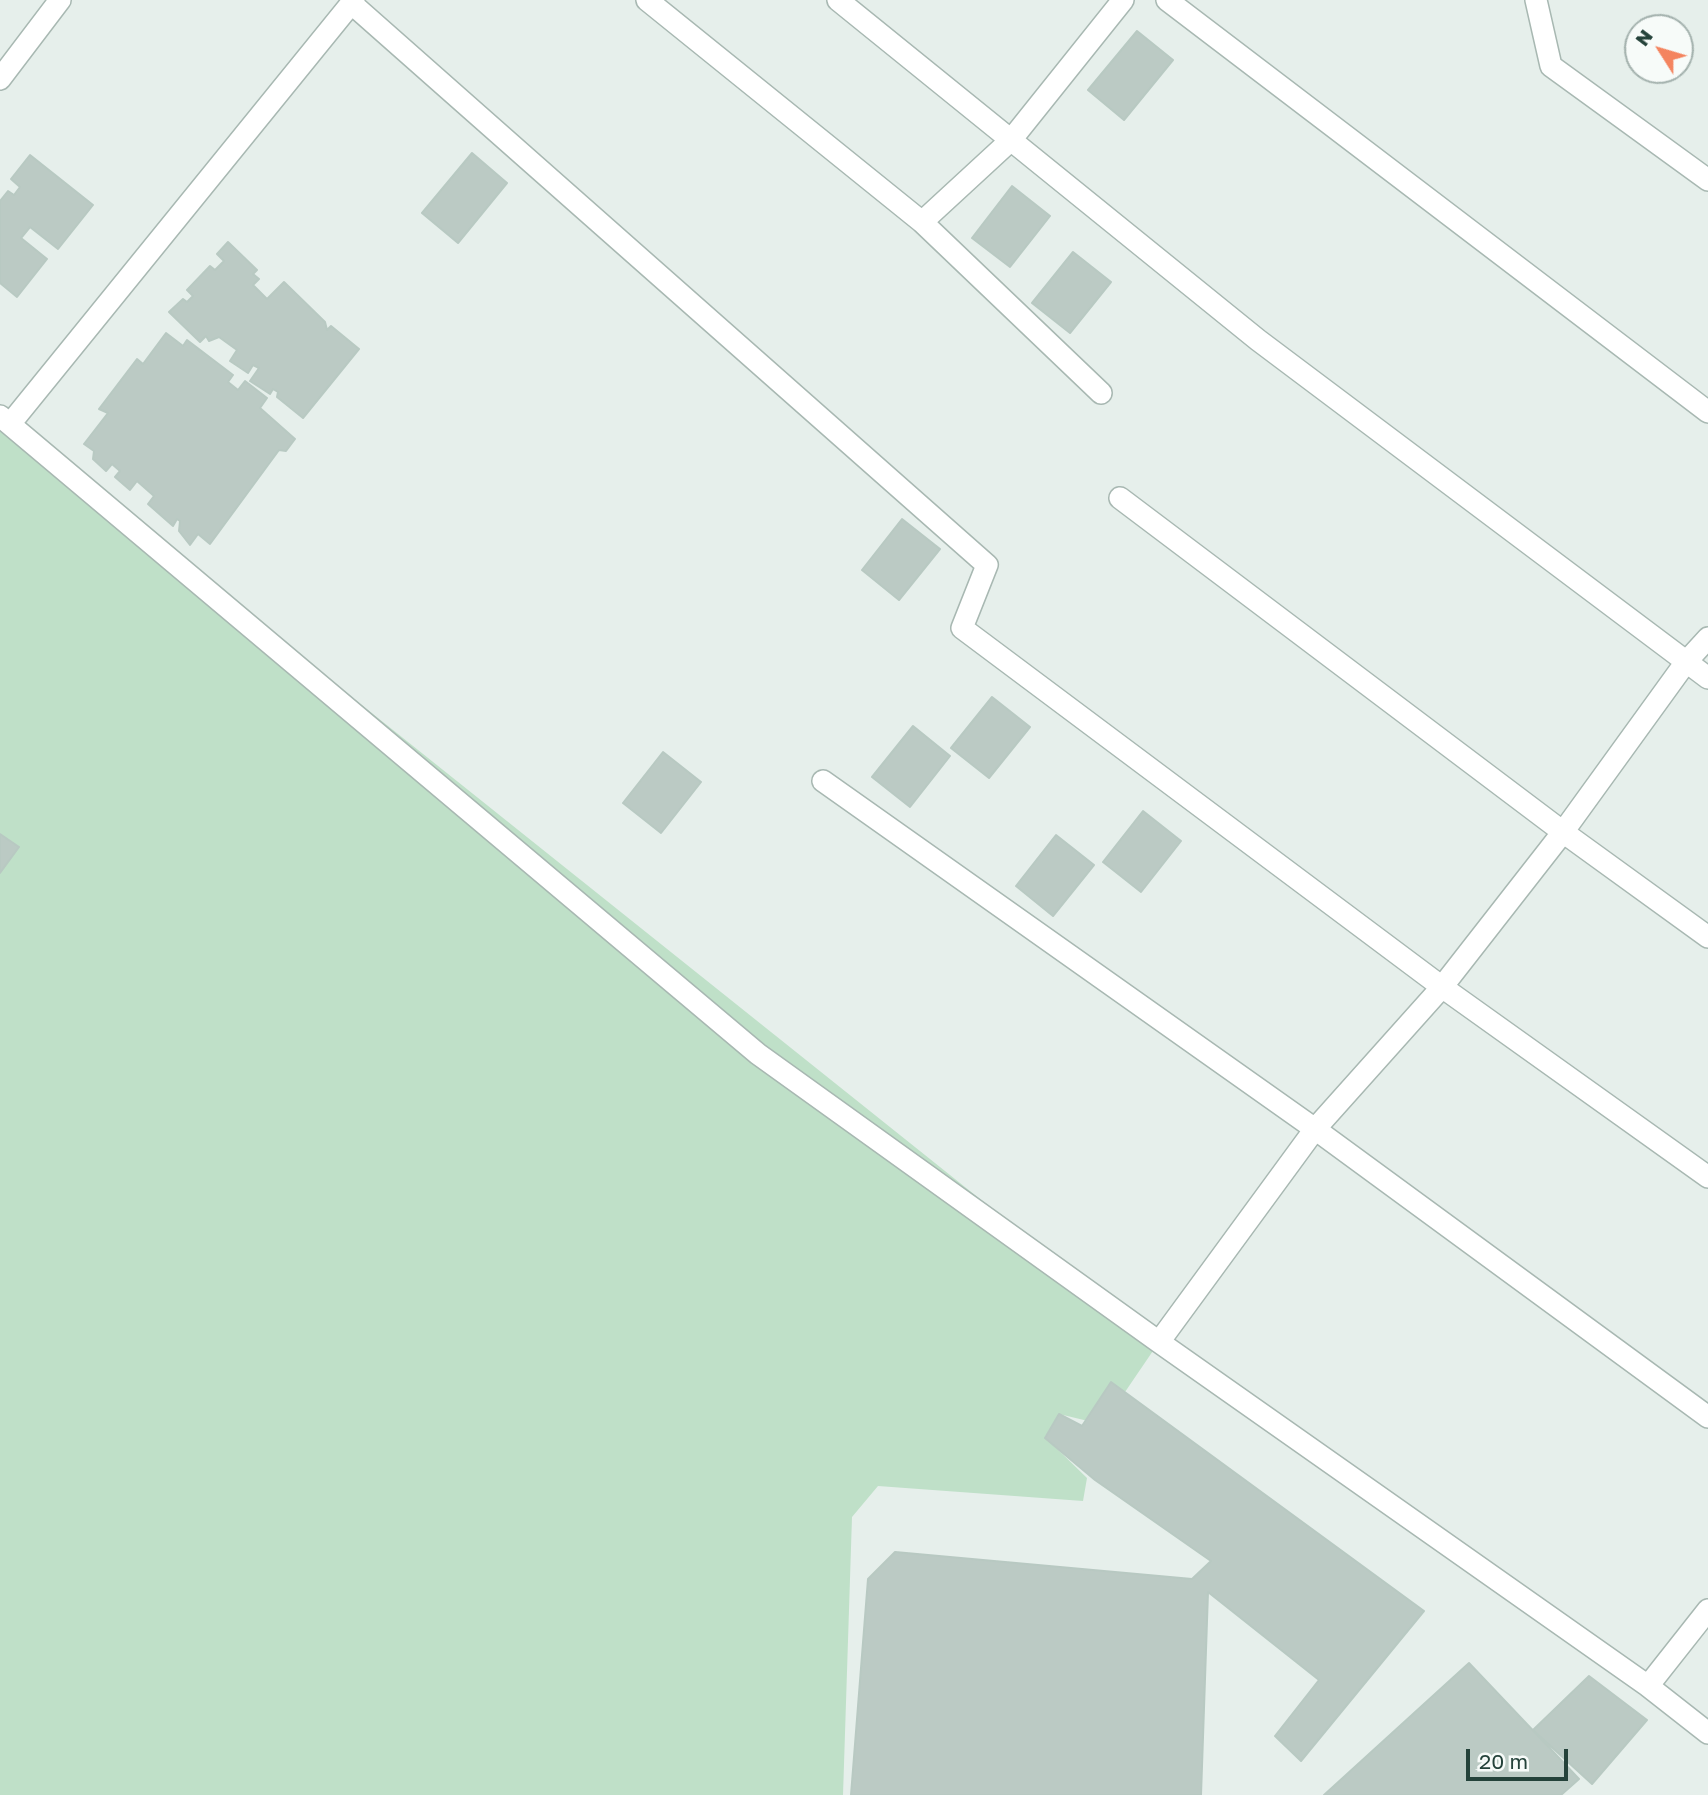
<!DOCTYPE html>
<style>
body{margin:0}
#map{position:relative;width:1708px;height:1795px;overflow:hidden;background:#e6efeb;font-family:"Golos Text",sans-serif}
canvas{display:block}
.north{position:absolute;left:1624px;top:14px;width:70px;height:70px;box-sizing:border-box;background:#f7fbf9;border:2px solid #a3b1ad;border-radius:50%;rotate:307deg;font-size:19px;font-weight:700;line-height:28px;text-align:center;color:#24423a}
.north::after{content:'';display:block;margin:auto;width:24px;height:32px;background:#f4845f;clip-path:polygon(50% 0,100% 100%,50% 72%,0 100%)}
.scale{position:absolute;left:1466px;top:1749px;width:102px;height:32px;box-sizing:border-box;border:4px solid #24423a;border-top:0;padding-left:9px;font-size:21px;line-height:24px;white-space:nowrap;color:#24423a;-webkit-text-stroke:5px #f7fbf9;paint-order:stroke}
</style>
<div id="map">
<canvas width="1708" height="1795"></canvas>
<div class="north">N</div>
<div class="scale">20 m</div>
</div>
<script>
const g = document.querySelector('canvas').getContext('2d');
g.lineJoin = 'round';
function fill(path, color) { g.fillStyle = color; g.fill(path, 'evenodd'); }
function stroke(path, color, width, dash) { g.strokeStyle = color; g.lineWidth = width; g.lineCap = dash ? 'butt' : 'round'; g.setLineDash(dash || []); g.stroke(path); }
fill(new Path2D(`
 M 0,416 L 1159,1342 L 1125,1392 L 1088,1421 L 1059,1414 L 1045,1437 L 1087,1478 L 1083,1501 L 878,1486 L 852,1517 L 843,1795 L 0,1795 Z`), '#bfe0c8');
const building = new Path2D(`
 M 1137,31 L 1173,60 L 1124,120 L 1088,90 Z
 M 472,153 L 507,183 L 458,243 L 422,213 Z
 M 30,155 L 93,205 L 58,249 L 30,227 L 21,238 L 47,259 L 17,297 L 0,283 L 0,201 L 8,191 L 14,195 L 20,187 L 11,179 Z
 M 1012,186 L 1050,216 L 1010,267 L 972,238 Z
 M 228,242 L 257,270 L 253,274 L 259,279 L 253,285 L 267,299 L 284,282 L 325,322 L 327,330 L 331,326 L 359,349 L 303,418 L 277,397 L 278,392 L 273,389 L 270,394 L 250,381 L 259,368 L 253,365 L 248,373 L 230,361 L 237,350 L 219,337 L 209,341 L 206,336 L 200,342 L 169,312 L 183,299 L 187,302 L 193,296 L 187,290 L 210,266 L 215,270 L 224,261 L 217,254 Z
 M 1073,252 L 1111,282 L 1070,333 L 1032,303 Z
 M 166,333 L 183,346 L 187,340 L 233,375 L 228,382 L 238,390 L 245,381 L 267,398 L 260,408 L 295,439 L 286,451 L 279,450 L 210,544 L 198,534 L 190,545 L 179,531 L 180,521 L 177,519 L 173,526 L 148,504 L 154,496 L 137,481 L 130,490 L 115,477 L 120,471 L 112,464 L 106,471 L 93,459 L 94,451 L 84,444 L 108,413 L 99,409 L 137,359 L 143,364 Z
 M 902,519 L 940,549 L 899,600 L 862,570 Z
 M 992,697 L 1030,727 L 989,778 L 951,748 Z
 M 913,726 L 950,756 L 910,807 L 872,777 Z
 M 663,752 L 701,782 L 661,833 L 623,803 Z
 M 1143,811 L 1181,841 L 1141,892 L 1103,862 Z
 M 0,834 L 19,847 L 0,873 Z
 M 1056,835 L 1094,865 L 1053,916 L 1016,886 Z
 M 1111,1382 L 1424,1611 L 1301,1761 L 1275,1736 L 1319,1680 L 1208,1592 L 1201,1795 L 851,1795 L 868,1579 L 895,1552 L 1192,1579 L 1211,1561 L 1095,1480 L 1045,1438 L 1059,1414 L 1082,1426 Z
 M 1469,1663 L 1579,1779 L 1561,1795 L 1324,1795 Z
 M 1589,1676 L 1647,1720 L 1592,1784 L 1533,1730 Z`);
fill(building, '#bbcac4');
stroke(building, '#b8c9c2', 2);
const minor = new Path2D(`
 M 647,0 L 922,222 L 1101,393
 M 838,0 L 1258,340 L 1708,678
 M 1167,0 L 1708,412
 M 1536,0 L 1551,66 L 1708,180
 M 351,3 L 987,565 L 962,628 L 1442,987 L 1708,1177
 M 0,79 L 60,0
 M 922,222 L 1011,140 L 1123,0
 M 0,416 L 758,1054 L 1159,1342 L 1648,1686 L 1708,1733
 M 10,424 L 354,0
 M 1120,498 L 1563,832 L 1708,937
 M 823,781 L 1315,1129 L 1708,1417
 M 1159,1342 L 1315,1129 L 1442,987 L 1563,832 L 1686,662 L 1708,638
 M 1648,1686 L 1708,1610`);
stroke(minor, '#a8b8b2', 24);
stroke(minor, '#fff', 21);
</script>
